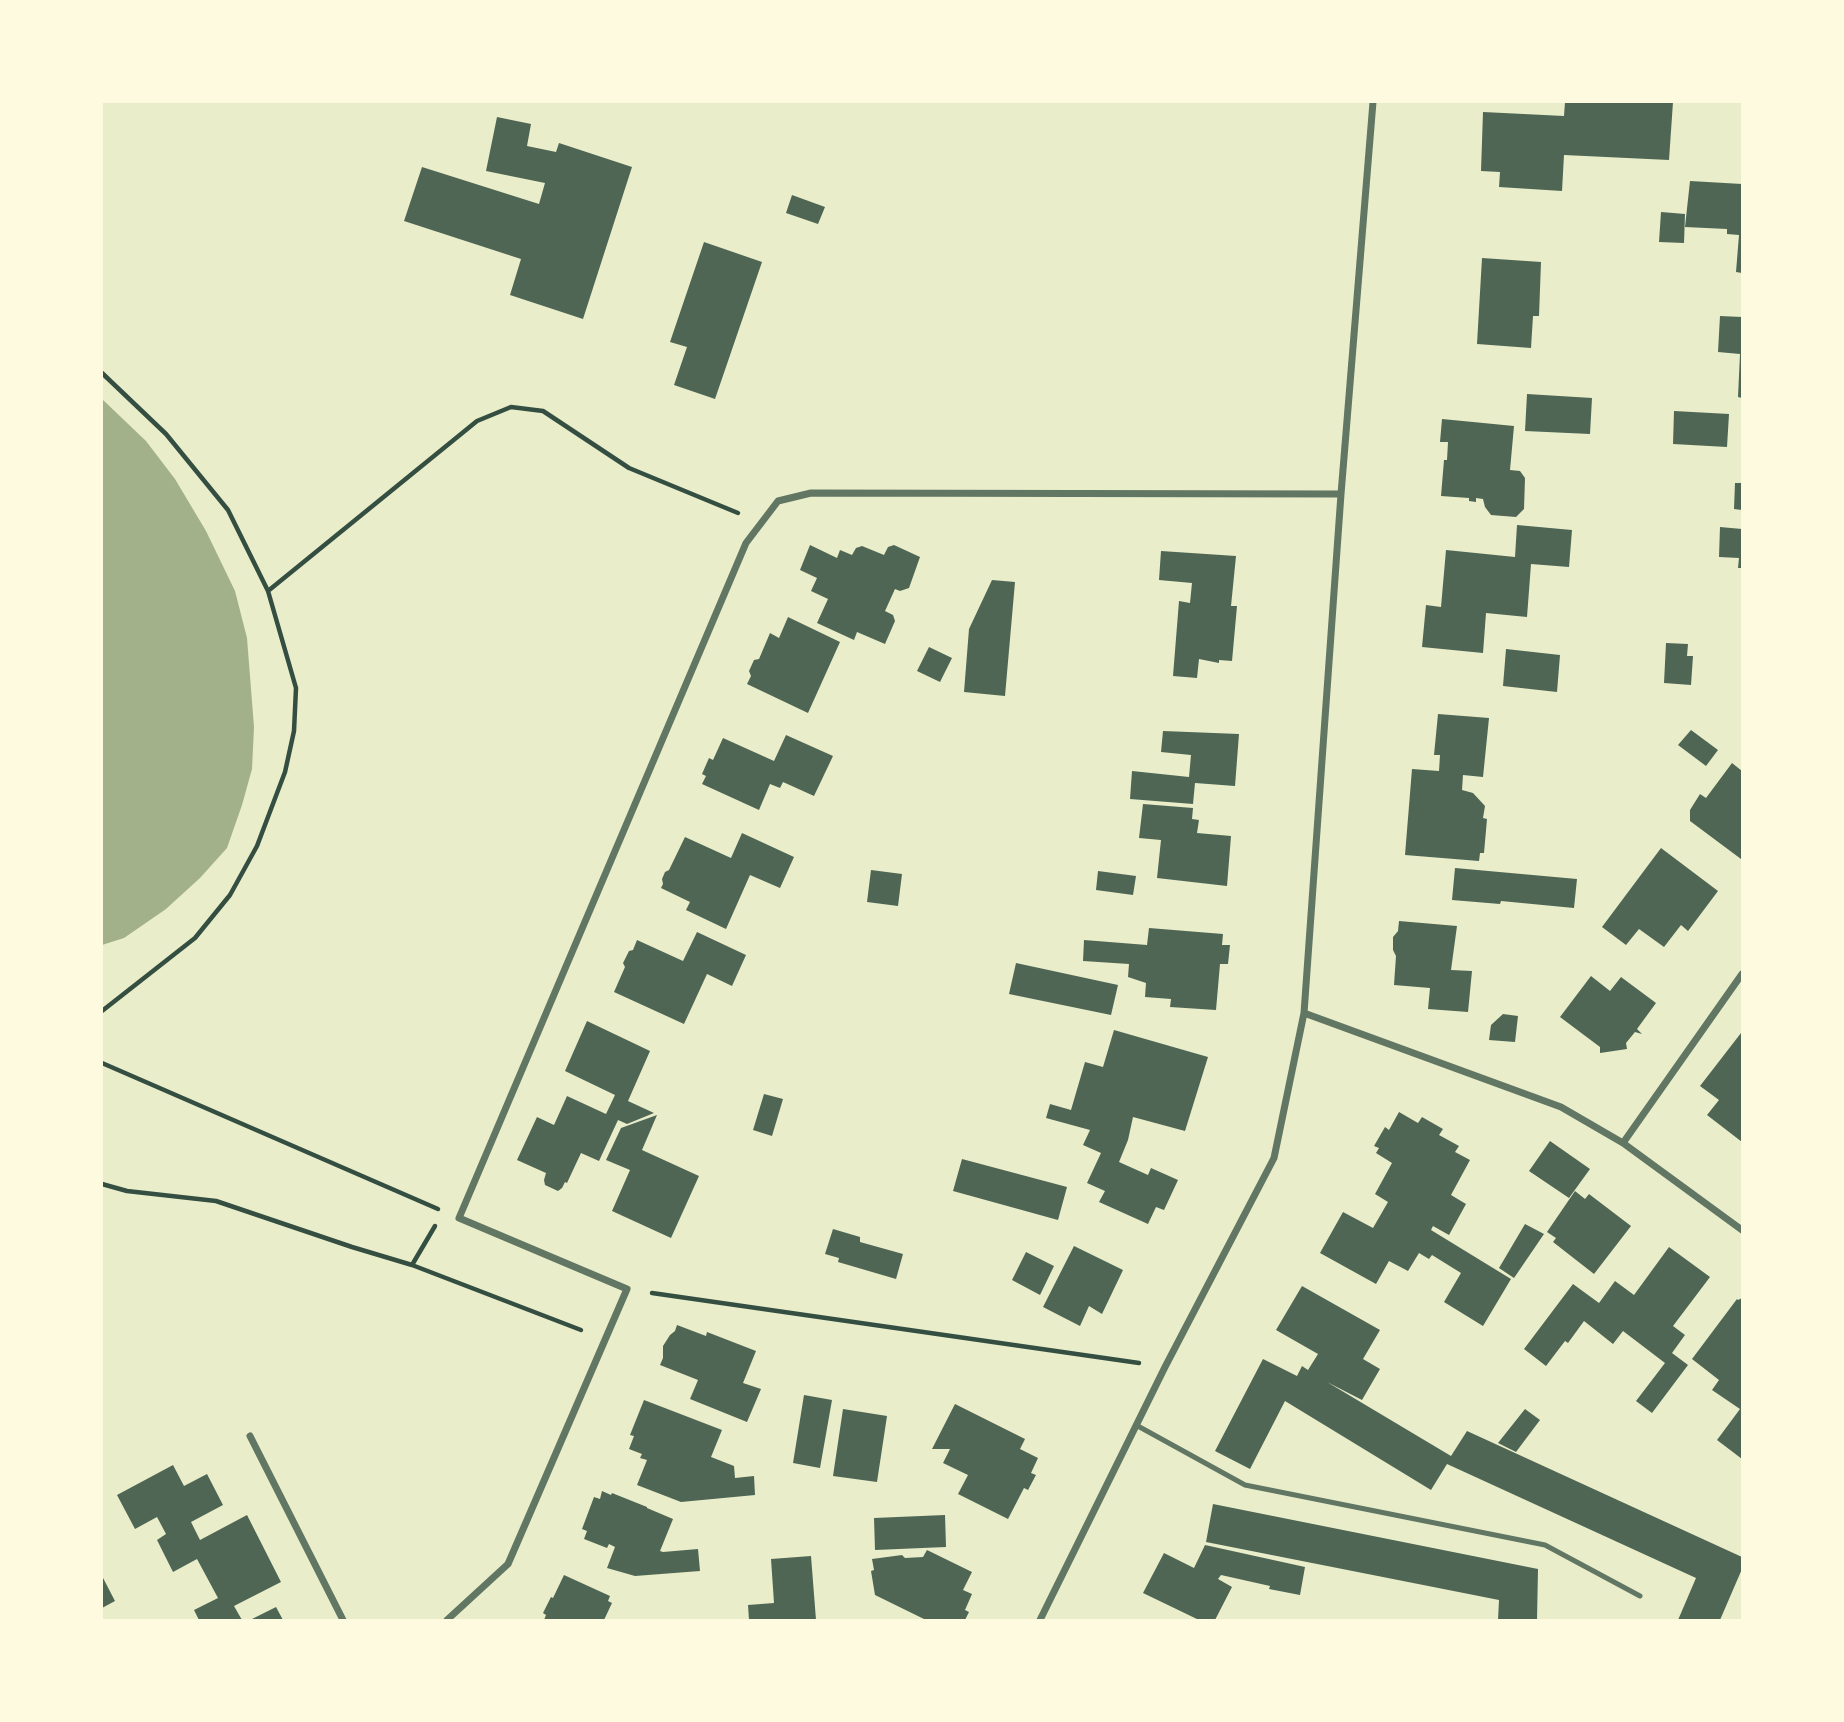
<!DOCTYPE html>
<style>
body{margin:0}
#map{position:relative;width:1844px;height:1722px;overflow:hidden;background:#e9edc9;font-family:Inter,sans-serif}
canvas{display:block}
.frame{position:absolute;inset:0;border:103px solid #fefae0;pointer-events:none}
</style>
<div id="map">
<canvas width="1844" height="1722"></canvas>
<div class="frame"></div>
</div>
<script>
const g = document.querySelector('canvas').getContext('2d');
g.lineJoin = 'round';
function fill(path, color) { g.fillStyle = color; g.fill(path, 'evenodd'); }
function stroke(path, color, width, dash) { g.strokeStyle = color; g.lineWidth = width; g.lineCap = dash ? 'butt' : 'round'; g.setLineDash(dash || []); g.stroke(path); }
fill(new Path2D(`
 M 102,399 L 146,441 L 175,479 L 206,531 L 235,591 L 247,638 L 254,727 L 252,769 L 242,805 L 227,848 L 200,878 L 166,909 L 124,938 L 102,945 Z`), '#a3b18a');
fill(new Path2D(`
 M 1565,102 L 1673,102 L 1669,160 L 1564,155 L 1562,191 L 1499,187 L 1500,172 L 1481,171 L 1483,112 L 1564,116 Z
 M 497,117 L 531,124 L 527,146 L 556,152 L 559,143 L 632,167 L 583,319 L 510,295 L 521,259 L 404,221 L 422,167 L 539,204 L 545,183 L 486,171 Z
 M 1690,181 L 1742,184 L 1742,273 L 1736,272 L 1739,235 L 1727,234 L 1727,229 L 1685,227 Z
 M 792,195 L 825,207 L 818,224 L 786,213 Z
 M 1661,212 L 1685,214 L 1684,243 L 1659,242 Z
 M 704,242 L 762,262 L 715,399 L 674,385 L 687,347 L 670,342 Z
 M 1482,258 L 1541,262 L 1539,316 L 1533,316 L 1531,348 L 1477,344 Z
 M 1720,316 L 1742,317 L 1742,398 L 1738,397 L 1740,354 L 1718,352 Z
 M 1527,394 L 1592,398 L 1590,434 L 1525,431 Z
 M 1674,411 L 1729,414 L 1727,447 L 1673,444 Z
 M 1442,419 L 1514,426 L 1510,470 L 1520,471 L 1525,478 L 1524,509 L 1516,517 L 1491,515 L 1485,507 L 1483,499 L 1476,498 L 1476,502 L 1469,501 L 1469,498 L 1441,496 L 1444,460 L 1447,460 L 1448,442 L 1440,442 Z
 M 1735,483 L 1742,483 L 1742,510 L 1734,509 Z
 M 1517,525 L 1572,530 L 1569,567 L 1531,564 L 1527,617 L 1486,613 L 1483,653 L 1422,647 L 1426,605 L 1441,607 L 1446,550 L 1515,557 Z
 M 1720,527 L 1742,529 L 1742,568 L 1738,568 L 1739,558 L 1719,557 Z
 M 810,545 L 837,558 L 840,550 L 852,555 L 856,548 L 862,546 L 884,555 L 888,547 L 894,545 L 920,557 L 909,588 L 900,591 L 895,589 L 885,611 L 893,615 L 895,621 L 885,644 L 857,632 L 854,640 L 817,623 L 828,599 L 811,591 L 817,578 L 800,570 Z
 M 1161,551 L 1236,556 L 1231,606 L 1237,606 L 1232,661 L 1219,660 L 1219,663 L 1199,659 L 1197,678 L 1173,676 L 1179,601 L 1190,603 L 1192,583 L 1159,580 Z
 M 992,580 L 1015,582 L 1005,696 L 964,692 L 969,629 Z
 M 788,617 L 840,642 L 808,713 L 747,684 L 751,676 L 749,671 L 754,660 L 759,659 L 770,633 L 779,638 Z
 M 1666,643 L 1688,644 L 1687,656 L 1693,656 L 1691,685 L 1664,683 Z
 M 929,647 L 952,658 L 940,682 L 917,671 Z
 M 1506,649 L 1560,655 L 1557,692 L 1503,686 Z
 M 1438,714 L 1489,718 L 1483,777 L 1463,775 L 1462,790 L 1473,793 L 1485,806 L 1483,818 L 1487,819 L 1484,853 L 1480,853 L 1479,861 L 1405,855 L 1412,769 L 1439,771 L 1440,755 L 1434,755 Z
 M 1691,730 L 1718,750 L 1706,766 L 1678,745 Z
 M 1163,731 L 1239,734 L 1235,786 L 1195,783 L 1193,804 L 1130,799 L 1132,771 L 1189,777 L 1191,755 L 1161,752 Z
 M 786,735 L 833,756 L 814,796 L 783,782 L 780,788 L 770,784 L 759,810 L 702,784 L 706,776 L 702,774 L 709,758 L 713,760 L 723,738 L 774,761 Z
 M 1732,763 L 1742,771 L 1741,859 L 1690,821 L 1690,810 L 1700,794 L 1706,798 Z
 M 1143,804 L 1193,808 L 1192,819 L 1199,820 L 1197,833 L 1231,836 L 1227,886 L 1157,878 L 1161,840 L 1139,838 Z
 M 742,833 L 794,857 L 780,888 L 750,875 L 726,929 L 686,910 L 690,902 L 661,888 L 663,884 L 662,879 L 665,872 L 669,870 L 685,837 L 731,858 Z
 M 1661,848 L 1718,891 L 1688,931 L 1681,925 L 1664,947 L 1639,929 L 1626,945 L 1602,927 Z
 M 1455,868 L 1577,879 L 1574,908 L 1501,901 L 1500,904 L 1452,900 Z
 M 871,870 L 902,874 L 898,906 L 867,902 Z
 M 1098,871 L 1136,876 L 1133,895 L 1096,890 Z
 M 1399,921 L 1457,926 L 1451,970 L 1472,971 L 1468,1012 L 1428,1009 L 1430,988 L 1394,985 L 1396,956 L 1393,950 L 1393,937 L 1398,931 Z
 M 1149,928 L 1223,934 L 1222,945 L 1230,945 L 1228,964 L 1220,964 L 1216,1010 L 1170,1007 L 1171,999 L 1145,997 L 1146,983 L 1128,977 L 1129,964 L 1083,961 L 1084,940 L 1147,945 Z
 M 697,932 L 746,955 L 732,986 L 707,974 L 684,1024 L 614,992 L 625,967 L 623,963 L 629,951 L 633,950 L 637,940 L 683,961 Z
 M 1016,963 L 1118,985 L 1111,1015 L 1009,994 Z
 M 1591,976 L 1610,991 L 1621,977 L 1656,1003 L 1637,1029 L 1642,1034 L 1635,1032 L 1626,1043 L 1627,1049 L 1600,1053 L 1600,1047 L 1560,1017 Z
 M 1503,1014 L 1518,1016 L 1515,1042 L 1489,1040 L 1491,1025 Z
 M 587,1021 L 650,1051 L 628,1101 L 654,1113 L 627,1124 L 618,1120 L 599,1161 L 581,1153 L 567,1183 L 565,1182 L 562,1188 L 558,1191 L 545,1185 L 544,1180 L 546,1173 L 517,1160 L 537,1117 L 554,1125 L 567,1096 L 606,1114 L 615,1095 L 565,1071 Z
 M 1114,1030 L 1208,1057 L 1185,1131 L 1133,1117 L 1128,1140 L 1119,1162 L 1148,1175 L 1151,1168 L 1178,1180 L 1164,1210 L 1156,1207 L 1148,1224 L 1099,1202 L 1105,1191 L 1087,1183 L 1101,1153 L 1083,1145 L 1090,1130 L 1046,1118 L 1050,1104 L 1071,1110 L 1085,1062 L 1103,1067 Z
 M 1741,1033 L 1742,1035 L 1742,1142 L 1707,1115 L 1719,1100 L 1700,1086 Z
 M 764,1094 L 783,1099 L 772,1136 L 753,1130 Z
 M 1399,1112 L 1418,1123 L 1422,1117 L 1443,1129 L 1439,1135 L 1459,1146 L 1455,1152 L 1470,1160 L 1451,1195 L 1466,1204 L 1449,1235 L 1433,1226 L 1431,1230 L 1511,1279 L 1483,1326 L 1444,1302 L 1461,1273 L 1432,1255 L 1429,1259 L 1419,1253 L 1408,1271 L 1389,1261 L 1376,1284 L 1320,1253 L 1343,1212 L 1373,1228 L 1388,1202 L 1375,1194 L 1392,1163 L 1376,1153 L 1379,1148 L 1374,1146 L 1385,1127 L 1389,1130 Z
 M 657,1115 L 642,1150 L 699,1176 L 671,1238 L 612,1211 L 630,1170 L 606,1160 L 621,1128 Z
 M 1550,1141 L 1590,1169 L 1569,1198 L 1529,1171 Z
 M 962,1159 L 1067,1187 L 1058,1220 L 953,1191 Z
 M 1575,1191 L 1585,1199 L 1589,1194 L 1631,1226 L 1594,1274 L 1553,1242 L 1556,1238 L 1547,1232 Z
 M 1525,1224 L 1544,1234 L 1514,1278 L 1499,1268 Z
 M 833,1229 L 860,1237 L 860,1242 L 903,1254 L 896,1279 L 838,1262 L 839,1258 L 825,1254 Z
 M 1074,1246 L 1123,1270 L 1102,1314 L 1089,1306 L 1080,1326 L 1043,1307 Z
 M 1669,1247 L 1710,1277 L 1673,1326 L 1685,1335 L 1672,1353 L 1688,1365 L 1652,1413 L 1636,1401 L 1665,1363 L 1623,1331 L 1613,1344 L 1584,1321 L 1568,1343 L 1565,1341 L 1546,1366 L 1524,1349 L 1573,1284 L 1599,1303 L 1615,1281 L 1634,1295 Z
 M 1026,1252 L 1054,1266 L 1040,1295 L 1012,1280 Z
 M 1302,1286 L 1380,1330 L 1363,1359 L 1380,1369 L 1362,1400 L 1327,1382 L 1451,1456 L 1467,1431 L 1742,1557 L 1742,1569 L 1720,1620 L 1678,1620 L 1696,1578 L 1447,1464 L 1431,1490 L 1285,1401 L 1250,1469 L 1215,1451 L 1263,1359 L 1297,1376 L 1302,1366 L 1308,1370 L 1318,1354 L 1276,1330 Z
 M 1742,1298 L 1742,1459 L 1717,1440 L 1740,1409 L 1712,1390 L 1719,1380 L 1692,1359 L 1737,1299 L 1738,1300 Z
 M 677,1325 L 706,1336 L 707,1332 L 756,1351 L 743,1383 L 761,1389 L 747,1422 L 690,1399 L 698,1380 L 660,1365 L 663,1358 L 663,1346 L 670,1335 L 675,1331 Z
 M 804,1395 L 832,1400 L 820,1468 L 793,1463 Z
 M 644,1400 L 722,1430 L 711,1457 L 734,1466 L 735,1478 L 754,1476 L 755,1495 L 681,1502 L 637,1485 L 647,1460 L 640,1458 L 642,1454 L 629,1449 L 634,1436 L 630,1435 Z
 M 955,1404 L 1025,1439 L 1020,1449 L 1038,1458 L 1031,1473 L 1036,1475 L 1028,1490 L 1024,1488 L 1008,1519 L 958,1494 L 968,1475 L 943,1463 L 950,1449 L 932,1449 Z
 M 843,1409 L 887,1416 L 877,1482 L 833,1476 Z
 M 1525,1409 L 1540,1420 L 1516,1452 L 1498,1443 Z
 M 173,1465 L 184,1486 L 207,1474 L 223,1505 L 191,1522 L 200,1540 L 247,1515 L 281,1582 L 234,1606 L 242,1620 L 199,1620 L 194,1610 L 218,1598 L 197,1559 L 173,1572 L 157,1540 L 166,1534 L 157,1517 L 135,1529 L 117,1495 Z
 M 602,1491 L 611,1495 L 612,1493 L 647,1507 L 647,1508 L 673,1519 L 660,1551 L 663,1552 L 698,1549 L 700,1571 L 635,1576 L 607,1568 L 615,1547 L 609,1544 L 607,1548 L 584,1539 L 587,1531 L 582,1529 L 594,1497 L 600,1499 Z
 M 1213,1504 L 1538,1569 L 1537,1620 L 1498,1620 L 1499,1600 L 1206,1542 Z
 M 945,1515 L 946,1547 L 875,1550 L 874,1518 Z
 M 1205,1545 L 1305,1567 L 1300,1595 L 1269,1589 L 1270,1586 L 1221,1575 L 1218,1579 L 1232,1587 L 1215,1620 L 1199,1620 L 1143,1593 L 1164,1553 L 1194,1568 Z
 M 927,1550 L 972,1572 L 963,1590 L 972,1594 L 965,1610 L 969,1612 L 965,1620 L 926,1620 L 875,1595 L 871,1571 L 874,1570 L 872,1559 L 902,1555 L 905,1558 L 923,1557 Z
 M 811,1556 L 816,1620 L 749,1620 L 748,1605 L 774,1603 L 771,1559 Z
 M 564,1575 L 610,1596 L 608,1601 L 612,1603 L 604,1620 L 544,1620 L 546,1615 L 543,1613 L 551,1597 L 553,1598 Z
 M 102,1576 L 115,1601 L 102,1608 Z
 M 276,1607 L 283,1620 L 250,1620 Z`), '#4f6655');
stroke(new Path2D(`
 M 102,373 L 166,434 L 228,510 L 268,591 L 296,688 L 294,731 L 285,772 L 257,846 L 230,895 L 195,938 L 102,1011
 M 268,591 L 477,421 L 511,407 L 543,411 L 629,468 L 738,513
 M 102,1063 L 438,1209
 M 102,1184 L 127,1191 L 216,1201 L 352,1247 L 412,1265 L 581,1330
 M 412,1265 L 435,1226
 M 652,1293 L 1139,1363`), '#344e41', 4.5);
stroke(new Path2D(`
 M 1136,1425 L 1245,1485 L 1545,1545 L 1640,1596`), '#617663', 5);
stroke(new Path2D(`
 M 1304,1013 L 1561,1107 L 1623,1143 L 1742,1230
 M 1623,1143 L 1742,974
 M 250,1436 L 343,1620
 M 447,1620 L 508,1564 L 627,1289 L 459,1218 L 746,543 L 778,501 L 811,493 L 1341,494
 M 1040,1620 L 1165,1367 L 1274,1158 L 1304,1013 L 1341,494 L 1373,102`), '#617663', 7);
</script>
